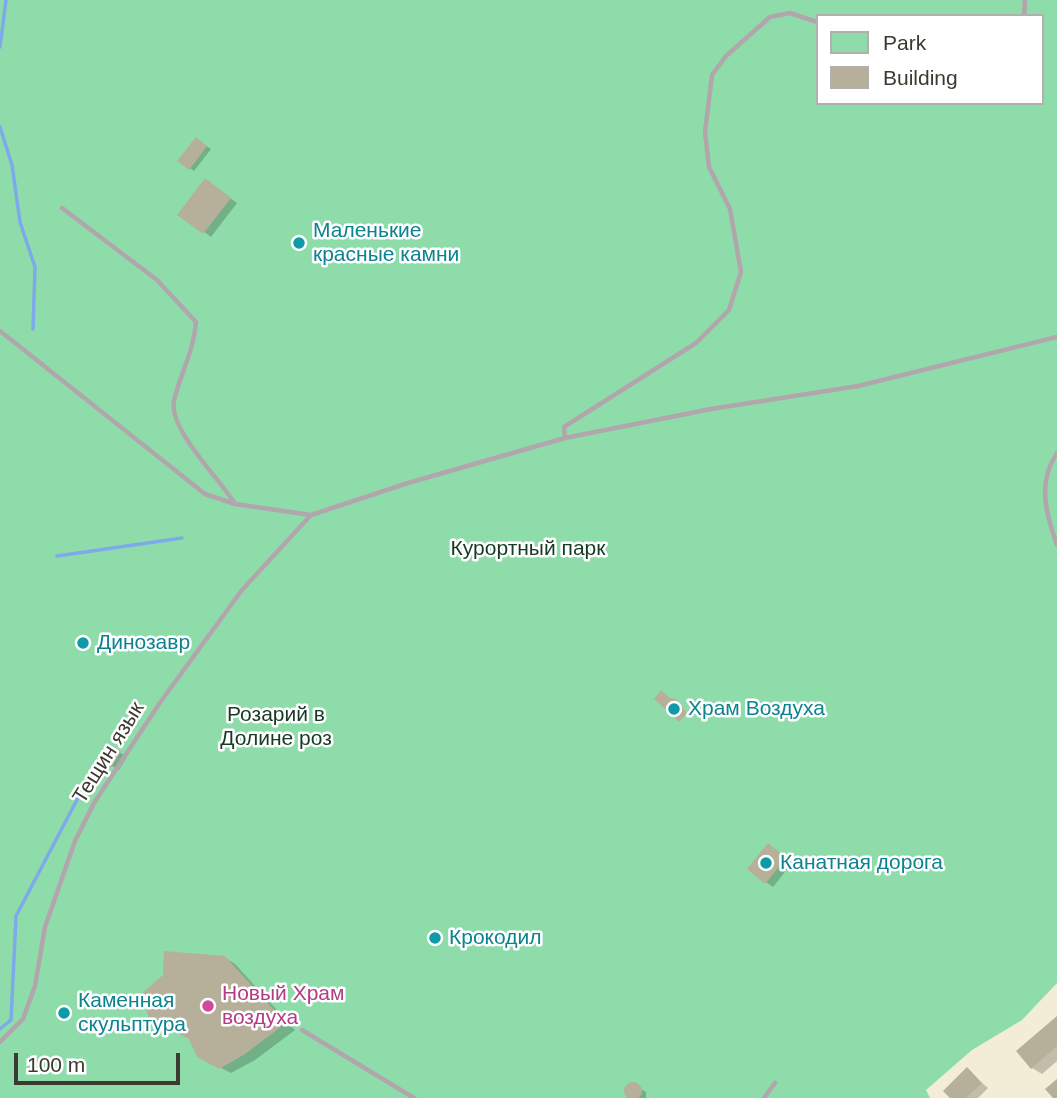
<!DOCTYPE html>
<meta charset="utf-8">
<style>
body{margin:0}
#map{position:relative;width:1057px;height:1098px;overflow:hidden;background:#f3ecd6;font-family:Helvetica,sans-serif}
canvas{display:block}
.legend{position:absolute;left:816px;top:14px;width:228px;height:91px;box-sizing:border-box;background:#fff;border:2px solid #b1b0ac;margin:0;padding:9px 12px;list-style:none;font-size:21px;color:#3c3930}
.legend li{display:flex;align-items:center;gap:14px;height:35px}
.legend b{width:35px;border:2px solid #b1b0ac}
.scale{position:absolute;left:14px;top:1053px;width:166px;height:32px;box-sizing:border-box;border:4px solid #3c3930;border-top:0;padding-left:9px;font-size:21px;line-height:24px;white-space:nowrap;color:#3c3930;-webkit-text-stroke:5px #fff;paint-order:stroke}
</style>
<div id="map">
<canvas width="1057" height="1098"></canvas>
<ul class="legend">
<li><b style="height:19px;background:#8fdcab"></b>Park</li>
<li><b style="height:19px;background:#b6b09b"></b>Building</li>
</ul>
<div class="scale">100 m</div>
</div>
<script>
const g = document.querySelector('canvas').getContext('2d');
g.lineJoin = 'round';
function fill(path, color) { g.fillStyle = color; g.fill(path, 'evenodd'); }
function stroke(path, color, width, dash) { g.strokeStyle = color; g.lineWidth = width; g.lineCap = dash ? 'butt' : 'round'; g.setLineDash(dash || []); g.stroke(path); }
function drawText(font, color, halo, rows, align = 'center') {
  g.font = font + ' Helvetica,sans-serif'; g.lineWidth = 5; g.setLineDash([]); g.textBaseline = 'middle'; g.strokeStyle = halo; g.fillStyle = color; for (const [text, x, y, turn = 0] of rows) {
    g.save(); g.translate(x, y); g.rotate((+turn || 0) * Math.PI / 180); g.textAlign = isNaN(turn) ? turn : align; if (halo) g.strokeText(text, 0, 0); g.fillText(text, 0, 0); g.restore();
  }
}
fill(new Path2D(`
 M 0,0 L 1057,0 L 1057,983 L 1022,1020 L 972,1050 L 926,1090 L 930,1098 L 0,1098 ZM 817,16 L 1041,16 L 1041,103 L 817,103 Z`), '#8fdcab');
fill(new Path2D(`
 M 200,142 L 211,149 L 194,171 L 180,161 Z
 M 212,185 L 237,203 L 211,237 L 180,214 Z
 M 110,746 L 127,757 L 119,770 L 101,760 Z
 M 775,849 L 792,863 L 773,887 L 766,882 Z
 M 224,957 L 235,964 L 295,1030 L 255,1060 L 231,1073 L 198,1056 Z
 M 1057,1018 L 1057,1061 L 1042,1074 L 1032,1068 Z
 M 967,1070 L 988,1088 L 978,1098 L 953,1098 Z
 M 636,1086 L 646,1092 L 646,1098 L 627,1098 L 626,1090 Z`), '#0003');
stroke(new Path2D(`
 M 0,47 L 6,0
 M 0,127 L 12,165 L 20,222 L 35,267 L 33,329
 M 57,556 L 182,538
 M 0,1029 L 11,1020 L 16,916 L 79,796`), '#7caaeb', 3.5);
fill(new Path2D(`
 M 196,137 L 207,146 L 189,170 L 177,161 Z
 M 205,178 L 231,198 L 203,234 L 177,215 Z
 M 661,690 L 670,698 L 676,699 L 687,713 L 679,722 L 654,699 Z
 M 109,744 L 121,751 L 111,768 L 99,760 Z
 M 768,843 L 786,858 L 765,884 L 747,869 Z
 M 164,951 L 225,956 L 286,1023 L 245,1054 L 219,1069 L 197,1057 L 189,1039 L 149,1019 L 142,993 L 163,975 Z
 M 1057,1016 L 1057,1046 L 1031,1069 L 1016,1051 Z
 M 967,1067 L 982,1083 L 966,1098 L 950,1098 L 943,1091 Z
 M 1057,1079 L 1057,1098 L 1053,1098 L 1045,1089 Z
 M624 1091a9 9 0 1 1 18 0a9 9 0 1 1-18 0Z`), '#b6b09b');
stroke(new Path2D(`
 M 1024,16 L 1025,0
 M 62,208 L 157,280 L 196,322 C 194,351 180,374 174,401 C 168,429 220,479 235,504
 M 0,331 L 205,494 L 235,504 L 311,515 L 408,483 L 565,438 L 711,409 L 858,386 L 1057,337
 M 565,438 L 564,427 L 696,343 L 729,310 L 741,272 L 730,209 L 709,167 L 705,132 L 712,75 L 726,56 L 770,17 L 790,13 L 817,22
 M 1057,453 C 1037,482 1046,514 1057,545
 M 302,1030 L 414,1098
 M 0,1042 L 23,1019 L 35,986 L 45,927 L 75,841 L 94,803 L 159,704 L 242,590 L 310,516
 M 764,1098 L 775,1083`), '#b0a6ab', 4.5);
for (const [x, y, r, color] of [
 [299,243,7,"#0f9aa8"],
 [83,643,7,"#0f9aa8"],
 [674,709,7,"#0f9aa8"],
 [766,863,7,"#0f9aa8"],
 [435,938,7,"#0f9aa8"],
 [208,1006,7,"#d1479c"],
 [64,1013,7,"#0f9aa8"]
]) { const dot = new Path2D(); dot.arc(x, y, r, 0, 2 * Math.PI); g.fillStyle = color; g.fill(dot); stroke(dot, '#fff', 2.5); }
drawText('21px', '#0d838f', '#fff', [
 ["Маленькие",313,231],
 ["красные камни",313,255],
 ["Динозавр",97,643],
 ["Храм Воздуха",688,709],
 ["Канатная дорога",780,863],
 ["Крокодил",449,938],
 ["Каменная",78,1001],
 ["скульптура",78,1025]
], 'left');
drawText('21px', '#173a25', '#fff', [
 ["Курортный парк",528,549],
 ["Розарий в",276,715],
 ["Долине роз",276,739]
]);
drawText('21px', '#3c3930', '#fff', [
 ["Тещин язык",109,753,-58]
]);
drawText('21px', '#b23c85', '#fff', [
 ["Новый Храм",222,994],
 ["воздуха",222,1018]
], 'left');
</script>
